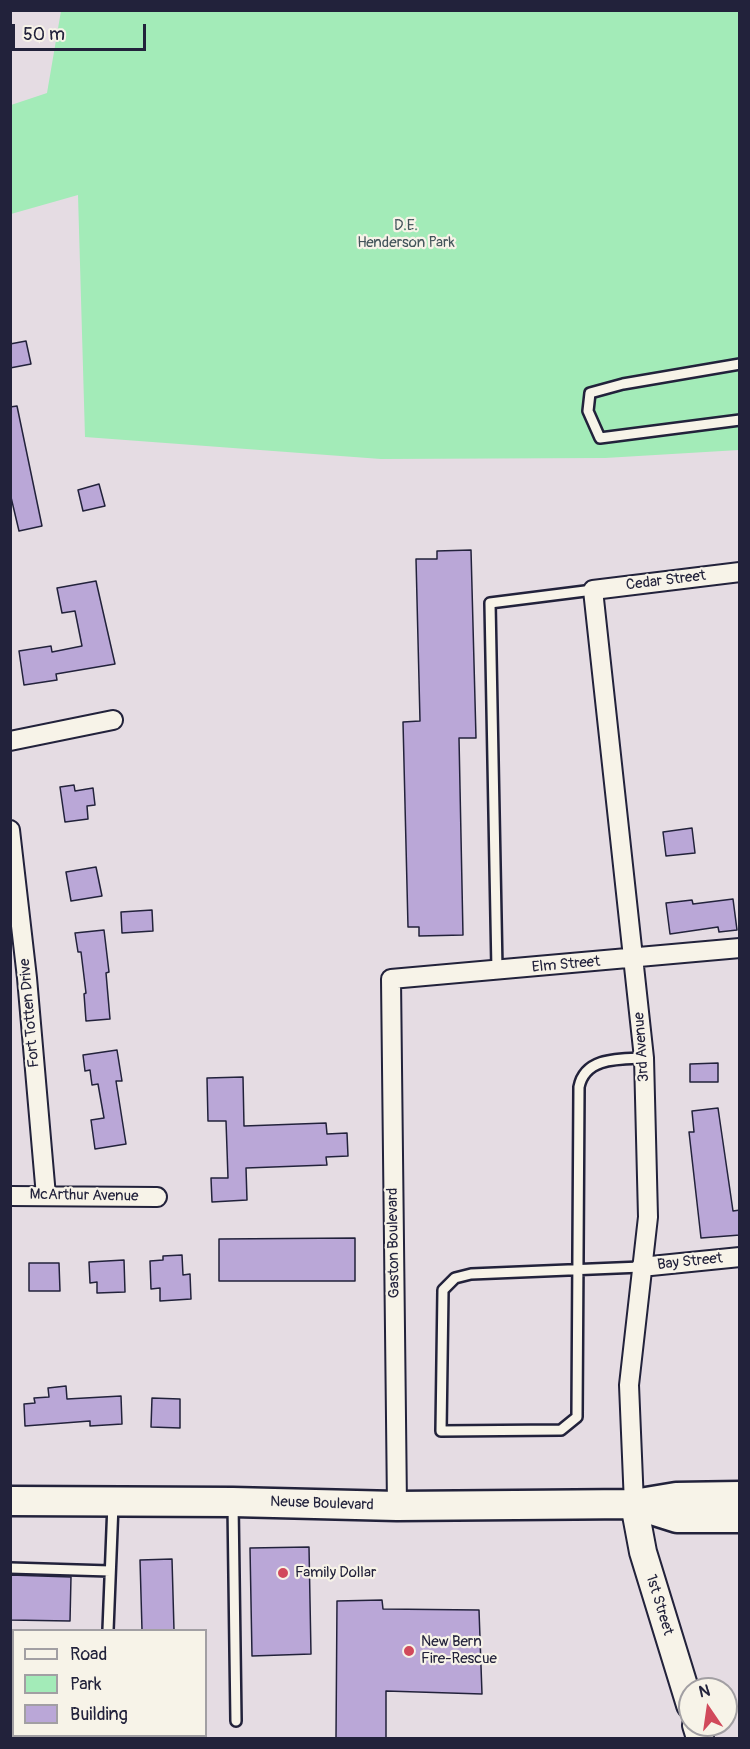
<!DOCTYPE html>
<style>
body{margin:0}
#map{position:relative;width:750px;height:1749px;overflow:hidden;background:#e5dce3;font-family:Pangolin,sans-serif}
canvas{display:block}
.frame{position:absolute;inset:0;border:12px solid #22223b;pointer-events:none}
.legend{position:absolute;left:12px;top:1629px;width:195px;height:108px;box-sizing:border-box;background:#f7f3e8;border:2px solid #a29fa3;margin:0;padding:8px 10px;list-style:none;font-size:18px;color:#22223b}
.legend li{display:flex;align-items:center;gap:12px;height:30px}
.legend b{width:30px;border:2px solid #a29fa3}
.north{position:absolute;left:678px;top:1677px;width:60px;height:60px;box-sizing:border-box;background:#f7f3e8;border:2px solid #a29fa3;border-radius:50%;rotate:347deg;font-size:16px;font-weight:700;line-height:24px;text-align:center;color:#22223b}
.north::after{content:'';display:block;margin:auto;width:21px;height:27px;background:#d1495b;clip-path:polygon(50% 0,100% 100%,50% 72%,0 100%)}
.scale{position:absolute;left:12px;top:24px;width:134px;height:27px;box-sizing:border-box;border:3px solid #22223b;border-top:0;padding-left:8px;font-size:18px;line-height:21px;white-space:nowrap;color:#22223b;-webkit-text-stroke:4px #f7f3e8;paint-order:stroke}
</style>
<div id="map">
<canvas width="750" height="1749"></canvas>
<div class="frame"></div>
<ul class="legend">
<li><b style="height:8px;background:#f7f3e8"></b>Road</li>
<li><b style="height:16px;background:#a3ebb8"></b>Park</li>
<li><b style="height:16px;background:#baa7d7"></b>Building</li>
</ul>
<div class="north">N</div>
<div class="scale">50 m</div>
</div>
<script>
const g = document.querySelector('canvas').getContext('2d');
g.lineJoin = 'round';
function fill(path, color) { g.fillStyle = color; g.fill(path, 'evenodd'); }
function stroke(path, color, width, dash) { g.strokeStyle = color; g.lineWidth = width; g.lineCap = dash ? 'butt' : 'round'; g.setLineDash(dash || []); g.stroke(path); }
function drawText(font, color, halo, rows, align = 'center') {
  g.font = font + ' Pangolin,sans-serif'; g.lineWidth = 4.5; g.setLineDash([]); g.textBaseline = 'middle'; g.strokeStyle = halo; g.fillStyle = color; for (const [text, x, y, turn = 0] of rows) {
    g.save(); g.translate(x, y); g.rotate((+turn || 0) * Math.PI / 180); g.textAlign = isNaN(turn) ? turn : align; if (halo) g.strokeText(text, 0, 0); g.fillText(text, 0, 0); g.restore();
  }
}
fill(new Path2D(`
 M 61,11 L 739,11 L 739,450 L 605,458 L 381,459 L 85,437 L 78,195 L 11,214 L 11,105 L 47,93 Z`), '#a3ebb8');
const building = new Path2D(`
 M 26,341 L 31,364 L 10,368 L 10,344 Z
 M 17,406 L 42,526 L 19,531 L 10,493 L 10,407 Z
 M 99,484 L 105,506 L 83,511 L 78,490 Z
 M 471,550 L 476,738 L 459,738 L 463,935 L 419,936 L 419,927 L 408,927 L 403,722 L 420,721 L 416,559 L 437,559 L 437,551 Z
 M 96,581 L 115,664 L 56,674 L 57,680 L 24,685 L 19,651 L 51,646 L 52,652 L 82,646 L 75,611 L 62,613 L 57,588 Z
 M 74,785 L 75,791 L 93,788 L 95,805 L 87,806 L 88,819 L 65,822 L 60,787 Z
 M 692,828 L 695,853 L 666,856 L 663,832 Z
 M 96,867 L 102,896 L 71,901 L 66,872 Z
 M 733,899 L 737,930 L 719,932 L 718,927 L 670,934 L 666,903 L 692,900 L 693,904 Z
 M 152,910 L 153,931 L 122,933 L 121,912 Z
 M 104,930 L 109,972 L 106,973 L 110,1019 L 86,1021 L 84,994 L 86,993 L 81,952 L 78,952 L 75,933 Z
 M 117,1050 L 122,1081 L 116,1081 L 126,1144 L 95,1149 L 91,1120 L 104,1118 L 98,1084 L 92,1085 L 90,1070 L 85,1071 L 83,1055 Z
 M 718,1063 L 718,1082 L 690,1082 L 690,1064 Z
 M 243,1077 L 244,1126 L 326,1123 L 327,1134 L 347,1133 L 348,1156 L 326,1157 L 327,1165 L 246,1168 L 247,1200 L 212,1202 L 211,1178 L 228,1178 L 226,1121 L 208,1121 L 207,1078 Z
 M 718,1108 L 733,1211 L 740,1210 L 740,1235 L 701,1238 L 689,1132 L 694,1132 L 692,1111 Z
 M 355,1238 L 355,1281 L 219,1281 L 219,1239 Z
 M 182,1255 L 183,1275 L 190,1274 L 191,1299 L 160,1301 L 160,1288 L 151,1289 L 150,1261 L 163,1260 L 163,1256 Z
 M 124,1260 L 125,1292 L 97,1293 L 97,1282 L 90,1283 L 89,1262 Z
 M 29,1263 L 59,1263 L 60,1291 L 29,1291 Z
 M 66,1386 L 67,1399 L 121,1396 L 122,1424 L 90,1426 L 90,1421 L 25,1426 L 24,1404 L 35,1403 L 34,1398 L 49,1397 L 48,1388 Z
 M 152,1398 L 180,1399 L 180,1428 L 151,1427 Z
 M 309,1547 L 311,1654 L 252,1656 L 250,1548 Z
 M 172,1559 L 174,1630 L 142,1630 L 140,1560 Z
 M 10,1575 L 71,1577 L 70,1621 L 10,1620 Z
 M 382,1600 L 383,1609 L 479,1610 L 482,1694 L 386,1691 L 386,1738 L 336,1738 L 337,1601 Z`);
fill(building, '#baa7d7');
stroke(building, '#22223b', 1.5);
const service = new Path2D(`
 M 740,364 L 623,384 L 590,393 L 588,411 L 600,438 L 740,420
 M 497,970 L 490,603 L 593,590
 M 641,1267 L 471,1274 L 455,1278 L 443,1290 L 441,1431 L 561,1430 L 577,1417 L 579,1087 C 585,1057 619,1059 644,1058
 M 233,1504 L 236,1721
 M 10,1568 L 110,1571
 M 108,1630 L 113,1504
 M 10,1675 L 14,1675`);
const minor = new Path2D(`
 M 10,741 L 113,720
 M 10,830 L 27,978 L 46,1196
 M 10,1196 L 157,1197
 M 641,1267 L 740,1257
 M 634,1504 L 629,1385 L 648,1217 L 644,1058 L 593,590 L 740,572
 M 397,1506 L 391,979 L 740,948`);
const secondary = new Path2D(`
 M 634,1504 L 643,1552 L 690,1705
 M 696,1725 L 700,1738`);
const primary = new Path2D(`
 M 10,1501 L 233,1502 L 397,1506 L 634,1504 L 676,1497 L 740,1496
 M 639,1506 L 677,1518 L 740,1518`);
stroke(service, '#22223b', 14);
stroke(minor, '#22223b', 22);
stroke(secondary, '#22223b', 30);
stroke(primary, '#22223b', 33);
stroke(service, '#f7f3e8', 9);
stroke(minor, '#f7f3e8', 18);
stroke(secondary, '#f7f3e8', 26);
stroke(primary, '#f7f3e8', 28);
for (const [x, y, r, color] of [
 [283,1573,6,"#d1495b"],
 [409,1651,6,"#d1495b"]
]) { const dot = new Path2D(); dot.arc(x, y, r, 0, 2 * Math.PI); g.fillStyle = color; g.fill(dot); stroke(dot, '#f7f3e8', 2); }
drawText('15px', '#42545a', '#f7f3e8', [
 ["D.E.",406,226],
 ["Henderson Park",406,243]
]);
drawText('15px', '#22223b', '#f7f3e8', [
 ["Cedar Street",666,581,-7],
 ["Elm Street",566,965,-5],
 ["Fort Totten Drive",30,1013,-95],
 ["3rd Avenue",642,1047,-94],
 ["McArthur Avenue",84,1196,1],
 ["Gaston Boulevard",394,1243,-91],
 ["Bay Street",690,1262,-6],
 ["Neuse Boulevard",322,1504,2],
 ["1st Street",659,1605,73]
]);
drawText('15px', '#22223b', '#f7f3e8', [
 ["Family Dollar",295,1573],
 ["New Bern",421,1642],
 ["Fire-Rescue",421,1659]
], 'left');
</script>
